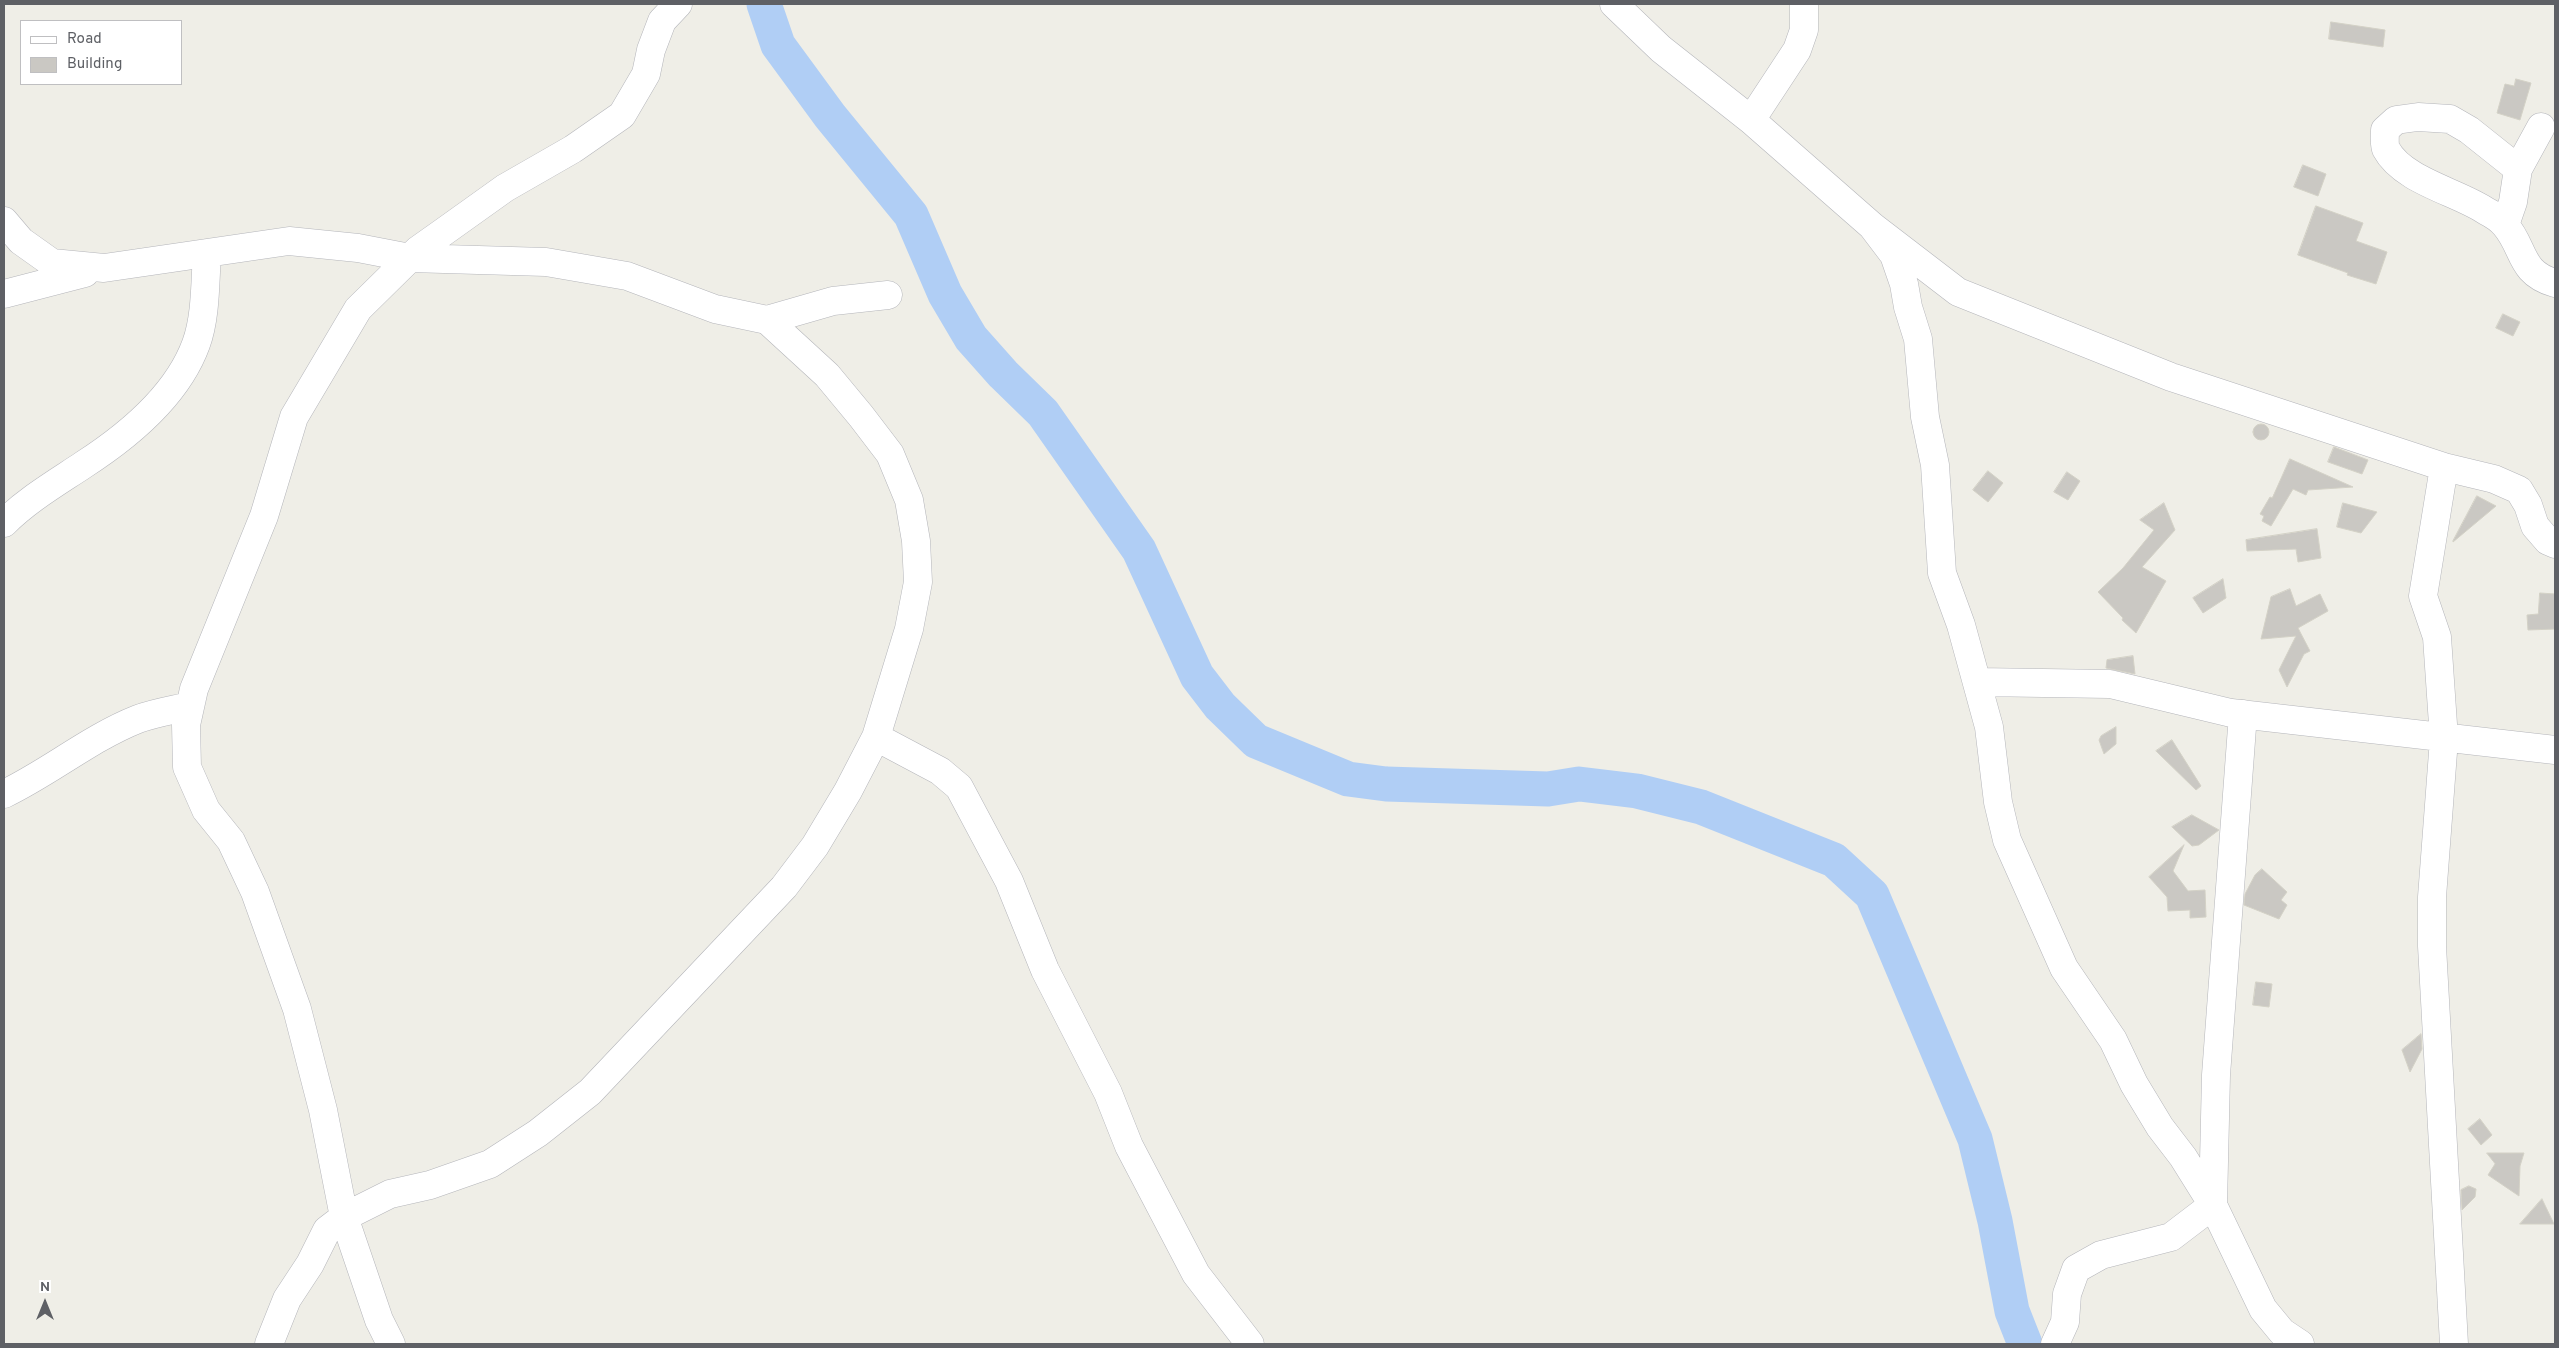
<!DOCTYPE html>
<style>
body{margin:0}
#map{position:relative;width:2559px;height:1348px;overflow:hidden;background:#efeee7;font-family:Overpass,sans-serif}
canvas{display:block}
.frame{position:absolute;inset:0;border:5px solid #5e6065;pointer-events:none}
.legend{position:absolute;left:20px;top:20px;width:162px;height:65px;box-sizing:border-box;background:#fff;border:1px solid #bfbfc1;margin:0;padding:6px 9px;list-style:none;font-size:15px;color:#5e6065}
.legend li{display:flex;align-items:center;gap:10px;height:25px}
.legend b{width:25px;border:1px solid #bfbfc1}
.north{position:absolute;left:20px;top:1278px;width:50px;height:50px;-webkit-text-stroke:4px #fff;paint-order:stroke;rotate:0deg;font-size:14px;font-weight:700;line-height:20px;text-align:center;color:#5e6065}
.north::after{content:'';display:block;margin:auto;width:18px;height:22px;background:#5e6065;clip-path:polygon(50% 0,100% 100%,50% 72%,0 100%)}
</style>
<div id="map">
<canvas width="2559" height="1348"></canvas>
<div class="frame"></div>
<ul class="legend">
<li><b style="height:6px;background:#fff"></b>Road</li>
<li><b style="height:14px;background:#cac8c3"></b>Building</li>
</ul>
<div class="north">N</div>
</div>
<script>
const g = document.querySelector('canvas').getContext('2d');
g.lineJoin = 'round';
function stroke(path, color, width, dash) { g.strokeStyle = color; g.lineWidth = width; g.lineCap = dash ? 'butt' : 'round'; g.setLineDash(dash || []); g.stroke(path); }
function fill(path, color) { g.fillStyle = color; g.fill(path, 'evenodd'); }
stroke(new Path2D(`
 M 764,4 L 778,45 L 830,116 L 911,215 L 945,294 L 971,338 L 1003,374 L 1043,413 L 1139,550 L 1197,676 L 1220,706 L 1256,741 L 1348,779 L 1386,784 L 1548,789 L 1579,784 L 1637,791 L 1701,807 L 1834,860 L 1872,895 L 1975,1139 L 1995,1221 L 2012,1311 L 2025,1344`), '#b0cef5', 35);
const building = new Path2D(`
 M 2331,22 L 2385,30 L 2383,47 L 2329,39 Z
 M 2516,79 L 2531,83 L 2520,120 L 2497,113 L 2505,84 L 2514,86 Z
 M 2303,165 L 2326,174 L 2318,196 L 2294,187 Z
 M 2316,206 L 2363,223 L 2356,241 L 2387,252 L 2376,284 L 2347,275 L 2348,273 L 2298,255 Z
 M 2503,314 L 2520,322 L 2513,336 L 2496,328 Z
 M2253 432a8 8 0 1 1 16 0a8 8 0 1 1-16 0Z
 M 2334,447 L 2368,460 L 2362,474 L 2328,462 Z
 M 2290,459 L 2353,487 L 2308,490 L 2306,495 L 2293,489 L 2271,526 L 2262,521 L 2264,516 L 2260,514 L 2270,497 L 2272,498 Z
 M 1988,471 L 2003,483 L 1988,502 L 1973,490 Z
 M 2067,472 L 2080,481 L 2068,500 L 2054,492 Z
 M 2477,496 L 2496,506 L 2453,542 L 2453,541 Z
 M 2164,503 L 2175,530 L 2142,567 L 2166,581 L 2136,633 L 2122,620 L 2123,618 L 2098,592 L 2123,568 L 2154,530 L 2140,520 Z
 M 2343,503 L 2377,512 L 2361,533 L 2337,527 Z
 M 2317,529 L 2321,558 L 2298,562 L 2296,549 L 2247,551 L 2246,540 Z
 M 2223,579 L 2226,598 L 2203,613 L 2193,598 Z
 M 2290,589 L 2296,606 L 2320,594 L 2328,611 L 2298,628 L 2310,651 L 2304,654 L 2287,687 L 2279,670 L 2296,636 L 2261,639 L 2271,597 Z
 M 2540,593 L 2555,594 L 2555,629 L 2528,630 L 2527,615 L 2538,614 Z
 M 2133,656 L 2135,674 L 2106,668 L 2107,660 Z
 M 2116,727 L 2116,744 L 2104,754 L 2099,740 L 2101,736 Z
 M 2172,740 L 2201,786 L 2196,790 L 2156,751 Z
 M 2192,815 L 2219,830 L 2199,845 L 2192,846 L 2172,827 Z
 M 2184,845 L 2173,871 L 2188,891 L 2205,890 L 2206,917 L 2190,918 L 2190,910 L 2168,911 L 2167,897 L 2149,877 Z
 M 2262,869 L 2287,892 L 2281,900 L 2287,905 L 2279,919 L 2244,905 L 2245,894 L 2255,875 Z
 M 2256,982 L 2272,984 L 2269,1007 L 2253,1005 Z
 M 2421,1034 L 2422,1049 L 2410,1072 L 2402,1050 Z
 M 2480,1119 L 2492,1135 L 2481,1145 L 2468,1129 Z
 M 2487,1153 L 2524,1153 L 2520,1166 L 2519,1196 L 2488,1175 L 2495,1164 Z
 M 2469,1186 L 2476,1189 L 2475,1197 L 2462,1210 L 2461,1190 Z
 M 2542,1199 L 2554,1224 L 2520,1224 Z`);
fill(building, '#cac8c3');
stroke(building, '#d3d1c6', 1);
const minor = new Path2D(`
 M 1614,4 L 1661,49 L 1751,120 L 1872,226 L 1958,292 L 2171,377 L 2444,467 L 2494,479 L 2519,490 L 2528,505 L 2535,526 L 2548,541 L 2555,544
 M 1751,120 L 1797,50 L 1804,30 L 1804,4
 M 2518,169 L 2469,130 L 2450,119 L 2418,117 L 2396,120 L 2385,130 C 2385,136 2384,145 2386,149 C 2403,181 2458,192 2486,211 C 2492,214 2500,219 2505,225 C 2525,248 2519,273 2555,283
 M 4,221 L 21,241 L 52,263 L 104,268 L 289,241 L 358,248 L 410,258 L 546,262 L 627,276 L 715,309 L 767,320 L 833,301 L 888,295
 M 2505,225 L 2513,202 L 2518,169 L 2541,127
 M 1872,226 L 1894,255 L 1904,284 L 1908,307 L 1918,339 L 1925,417 L 1935,465 L 1942,573 L 1961,625 L 1989,727 L 1998,802 L 2007,840 L 2064,968 L 2113,1040 L 2134,1084 L 2160,1127 L 2183,1157 L 2213,1205 L 2263,1309 L 2282,1332 L 2300,1344
 M 4,294 L 85,273
 M 2444,467 L 2423,596 L 2437,637 L 2444,739 L 2432,897 L 2432,946 L 2454,1344
 M 4,523 C 27,500 56,483 83,465 C 128,436 177,396 196,344 C 206,317 205,282 207,253
 M 1977,682 L 2110,684 L 2231,713 L 2555,750
 M 876,737 L 940,771 L 959,787 L 1009,881 L 1045,970 L 1108,1093 L 1129,1146 L 1196,1274 L 1250,1344
 M 4,794 C 50,772 90,738 138,719 C 154,713 173,710 190,706
 M 269,1344 L 287,1299 L 310,1264 L 327,1230 L 344,1217 L 390,1194 L 430,1185 L 490,1164 L 538,1133 L 590,1092 L 784,887 L 815,846 L 848,791 L 876,737 L 909,629 L 918,582 L 916,541 L 909,500 L 890,454 L 861,416 L 827,375 L 767,320
 M 391,1344 L 379,1320 L 344,1217 L 323,1110 L 297,1009 L 255,892 L 231,841 L 206,810 L 187,767 L 186,725 L 194,689 L 264,516 L 294,417 L 358,309 L 418,250 L 442,233 L 505,188 L 573,149 L 622,115 L 646,74 L 651,50 L 662,21 L 678,4
 M 2055,1344 L 2065,1322 L 2067,1294 L 2076,1269 L 2101,1255 L 2171,1237 L 2213,1205 L 2216,1075 L 2243,714`);
stroke(minor, '#b4b5ba', 29);
stroke(minor, '#fff', 28);
</script>
